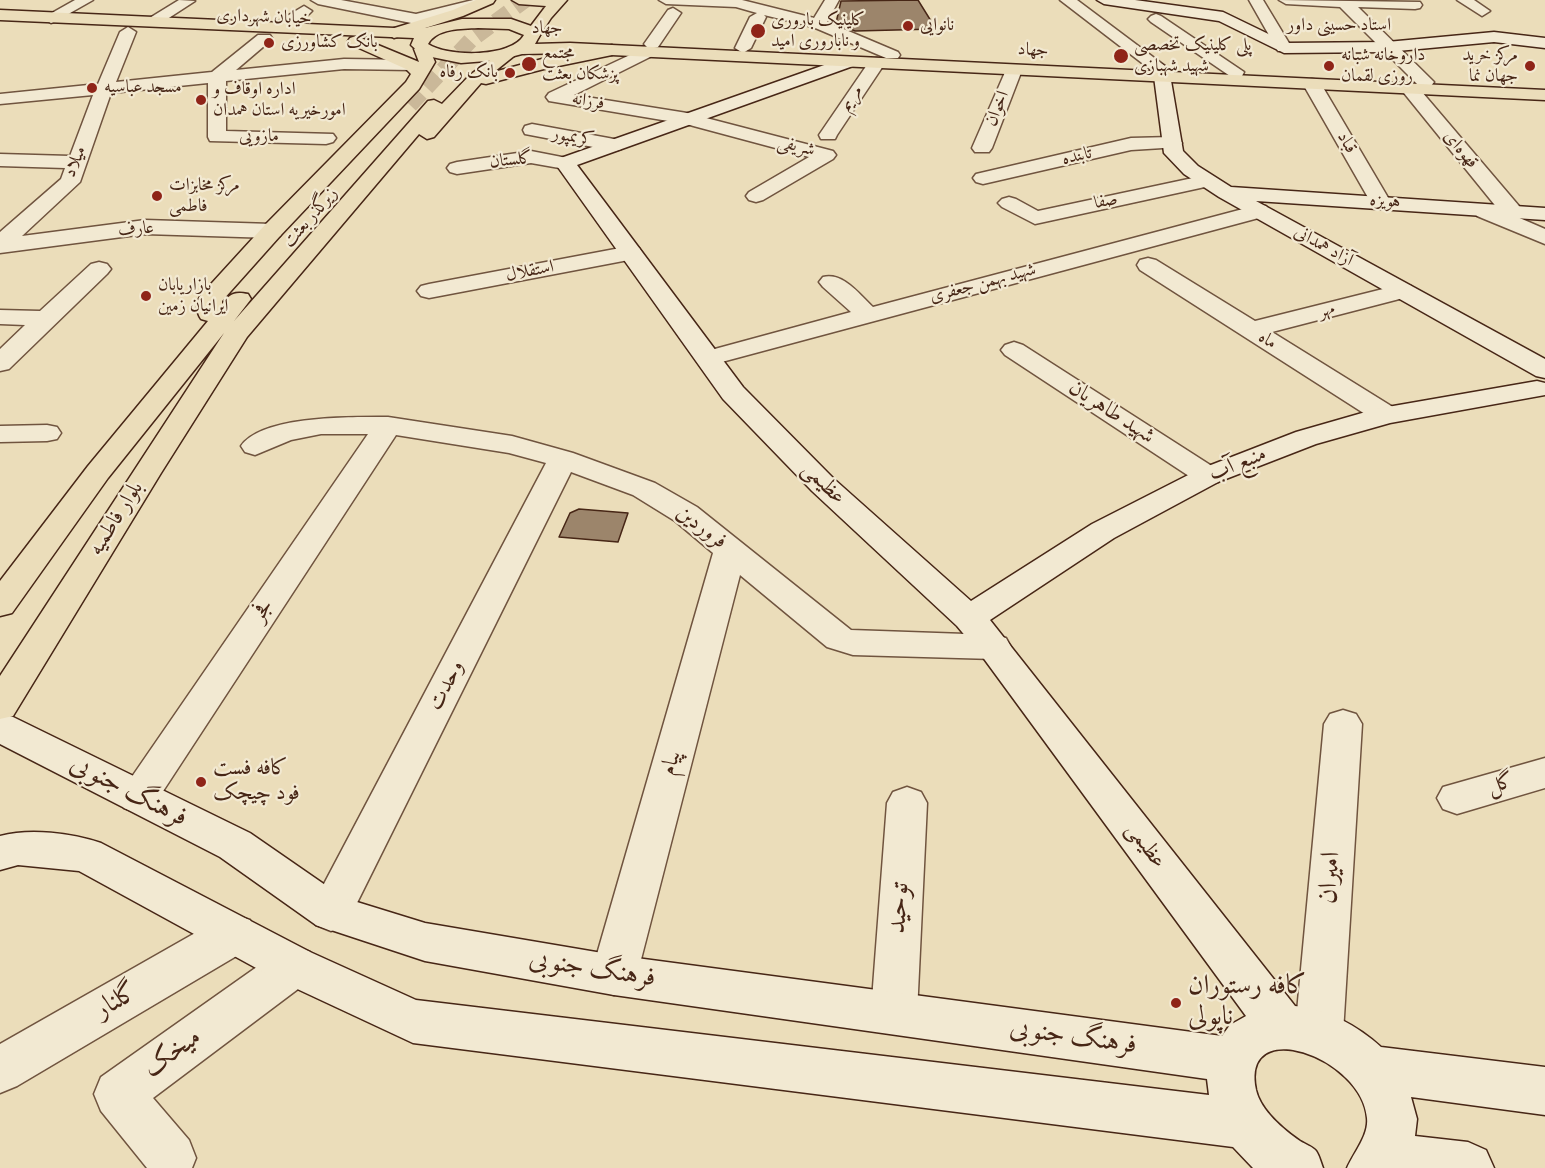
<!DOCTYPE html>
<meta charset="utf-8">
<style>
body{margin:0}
canvas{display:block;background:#ebddba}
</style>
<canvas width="1545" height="1168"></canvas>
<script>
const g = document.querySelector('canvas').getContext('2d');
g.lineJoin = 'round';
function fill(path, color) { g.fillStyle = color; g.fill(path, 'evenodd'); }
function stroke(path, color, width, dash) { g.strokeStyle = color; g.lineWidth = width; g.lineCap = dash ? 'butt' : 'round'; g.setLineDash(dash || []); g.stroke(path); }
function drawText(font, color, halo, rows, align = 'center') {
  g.font = font + ' "IM FELL Double Pica",Amiri,serif'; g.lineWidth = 4.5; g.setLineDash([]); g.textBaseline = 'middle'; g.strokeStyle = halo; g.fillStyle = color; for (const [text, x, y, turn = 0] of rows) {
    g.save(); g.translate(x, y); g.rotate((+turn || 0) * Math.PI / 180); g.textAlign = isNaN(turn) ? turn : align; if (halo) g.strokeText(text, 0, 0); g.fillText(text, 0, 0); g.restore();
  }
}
const building = new Path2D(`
 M 918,0 L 936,29 L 855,31 L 836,23 L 841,1 Z
 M 579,509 L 628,513 L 618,542 L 559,537 L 570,513 Z`);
fill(building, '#9c856b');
stroke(building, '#472616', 1.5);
stroke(new Path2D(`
 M 410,105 L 471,40 L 525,0`), '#cab899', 16, [16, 8]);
const street = new Path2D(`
 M 75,0 L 93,0 L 56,21 L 51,23 L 43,18 Z
 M 179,0 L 195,1 L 158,25 L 148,25 L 145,22 L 148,19 Z
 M 311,0 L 341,0 L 416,14 L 473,0 L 484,0 L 486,3 L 484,6 L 416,24 L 318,4 Z
 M 659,0 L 742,0 L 814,18 L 825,0 L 839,0 L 827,22 L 898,52 L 900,55 L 898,58 L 886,58 L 813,27 L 764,15 L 766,17 L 751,48 L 743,53 L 735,48 L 750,17 L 757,13 L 736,7 L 666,4 Z
 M 1060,0 L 1077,0 L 1169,69 L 1167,73 L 1155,73 Z
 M 1249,0 L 1263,0 L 1292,48 L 1290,51 L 1278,51 Z
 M 1279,0 L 1420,2 L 1422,5 L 1420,8 L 1415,9 L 1358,7 L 1434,82 L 1431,86 L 1419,86 L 1340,7 L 1286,4 Z
 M 1457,0 L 1474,0 L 1490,11 L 1482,16 Z
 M 304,6 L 312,11 L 309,14 L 284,31 L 272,31 L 270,28 L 272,25 Z
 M 673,8 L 681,13 L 658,47 L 653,48 L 656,52 L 654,55 L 574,95 L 687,113 L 833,151 L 836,155 L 833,159 L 763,200 L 756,202 L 749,200 L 746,196 L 749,192 L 809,157 L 686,124 L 549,101 L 546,97 L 549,93 L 647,47 L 644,44 L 668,10 Z
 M 1156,14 L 1161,16 L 1244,72 L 1242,76 L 1230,76 L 1151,22 L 1148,19 L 1151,16 Z
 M 128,27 L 136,32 L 116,82 L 212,72 L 258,35 L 270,35 L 272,38 L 270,41 L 236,70 L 344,59 L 412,60 L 420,65 L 412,70 L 344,69 L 226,81 L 226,131 L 333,134 L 336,138 L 333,142 L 326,144 L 210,141 L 208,137 L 208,83 L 111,93 L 80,182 L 22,236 L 145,220 L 272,224 L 280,226 L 283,231 L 280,236 L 272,238 L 145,234 L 0,253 L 0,232 L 61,179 L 65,168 L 0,166 L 0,154 L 70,156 L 93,95 L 0,104 L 0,94 L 98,84 L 120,32 Z
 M 877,58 L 885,63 L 837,135 L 835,139 L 821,139 L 819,135 L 871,59 Z
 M 1014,65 L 1022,70 L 992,148 L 989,152 L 975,152 L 972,148 L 1006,70 Z
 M 1312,79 L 1318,80 L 1321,84 L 1390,201 L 1387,205 L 1380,207 L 1373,205 L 1370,201 L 1303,84 L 1306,80 Z
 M 1410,84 L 1416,85 L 1519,206 L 1522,211 L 1515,216 L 1545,229 L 1545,244 L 1477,216 L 1474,211 L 1477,206 L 1485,205 L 1498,209 L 1404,93 L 1401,89 L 1404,85 Z
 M 532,124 L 614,139 L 621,141 L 624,145 L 621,149 L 614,151 L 525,134 L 523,130 L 525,126 Z
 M 1172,137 L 1179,139 L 1182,143 L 1179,147 L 1131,150 L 983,184 L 976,182 L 973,178 L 976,174 L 1131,138 Z
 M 531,151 L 572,159 L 575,163 L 572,167 L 565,169 L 531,163 L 457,174 L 450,172 L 447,168 L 450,164 L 457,162 Z
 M 1207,175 L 1214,177 L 1217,181 L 1214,185 L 1035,224 L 1002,207 L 998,203 L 1002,199 L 1009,197 L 1016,199 L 1038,211 Z
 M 1258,205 L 1266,206 L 1269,211 L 1266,216 L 718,363 L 709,366 L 700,363 L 696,358 L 700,353 L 851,312 L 823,287 L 819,282 L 823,277 C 843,272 859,294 873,307 Z
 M 631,246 L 639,248 L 642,253 L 639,258 L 429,298 L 421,296 L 417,291 L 421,286 L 429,284 Z
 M 1148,258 L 1156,260 L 1255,321 L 1403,284 L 1411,286 L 1415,291 L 1411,296 L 1272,332 L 1396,409 L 1400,415 L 1396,421 L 1386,423 L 1376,421 L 1140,270 L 1137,265 L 1140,260 Z
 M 99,262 L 107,264 L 111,269 L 107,274 L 9,369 L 0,371 L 0,349 L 25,325 L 0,324 L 0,310 L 40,311 L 91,264 Z
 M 1014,342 L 1023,345 L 1218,470 L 1223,476 L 1218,482 L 1208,485 L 1198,482 L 1005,355 L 1001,350 L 1005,345 Z
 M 388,417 L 512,436 L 573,453 L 655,483 L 697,507 L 851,630 L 994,635 L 1006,638 L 1011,647 L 1006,656 L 994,659 L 853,655 L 827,647 L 740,575 L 637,975 L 630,989 L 614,995 L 598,989 L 591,975 L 713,553 L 675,521 L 633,495 L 571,472 L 346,925 L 331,931 L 316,925 L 309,912 L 316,899 L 546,463 L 509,453 L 396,435 L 152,808 L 138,813 L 124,808 L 118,797 L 368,434 L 321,434 L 291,440 L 255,455 L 245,452 L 241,446 C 262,415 353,417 388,417 Z
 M 47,425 L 57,427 L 61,433 L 57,439 L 47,441 L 0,442 L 0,426 Z
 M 1343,710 L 1356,714 L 1362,724 L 1343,1033 L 1336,1049 L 1319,1055 L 1302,1049 L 1295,1033 L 1324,724 L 1330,714 Z
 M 1545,758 L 1545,788 L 1457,814 L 1443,809 L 1437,798 L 1443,787 Z
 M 907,787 L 921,792 L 927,803 L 917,1013 L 910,1028 L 894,1034 L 878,1028 L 871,1013 L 887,803 L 893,792 Z
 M 234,915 L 250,920 L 256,934 L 250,948 L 17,1086 L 0,1093 L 0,1044 L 218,920 Z
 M 294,946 L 310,952 L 316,966 L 310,980 L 153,1098 L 189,1140 L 196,1158 L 192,1168 L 147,1168 L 101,1111 L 94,1094 L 101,1077 L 278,952 Z`);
const secondary = new Path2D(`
 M 1097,0 L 1135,0 L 1223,12 L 1287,43 L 1387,42 L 1494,32 L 1545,38 L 1545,48 L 1494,42 L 1387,52 L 1284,53 L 1219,21 L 1104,4 Z
 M 847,57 L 853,58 L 855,62 L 853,66 L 577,165 L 743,387 L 834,479 L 971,601 L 1092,524 L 1198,470 L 1296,432 L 1376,409 L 1537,381 L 1545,383 L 1545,395 L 1390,423 L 1316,444 L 1218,482 L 1114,538 L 990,620 L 1295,1006 C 1327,1009 1358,1026 1381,1047 L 1545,1067 L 1545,1115 L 1411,1097 L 1417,1119 L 1415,1136 L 1468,1142 L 1486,1150 L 1494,1168 L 1347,1168 C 1354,1152 1369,1135 1367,1118 C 1362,1057 1240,1014 1256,1090 C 1261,1111 1283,1129 1300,1141 C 1305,1144 1313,1147 1316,1151 C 1319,1155 1321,1163 1323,1168 L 1253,1168 L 1233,1147 L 413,1043 L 278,980 L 79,871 L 18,865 L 0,870 L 0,836 C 30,828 71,833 101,843 L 310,952 L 416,1000 L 1209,1095 L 1207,1079 L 614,995 L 425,961 L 316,925 L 220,857 L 0,744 L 0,713 L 13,717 L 250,833 L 344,898 L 425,923 L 614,955 L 1222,1036 L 1230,1025 L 1246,1016 L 982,656 L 957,626 L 812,491 L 723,399 L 555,163 L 558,159 Z
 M 1161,64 L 1169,69 L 1183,151 L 1198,166 L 1231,187 L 1545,208 L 1545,220 L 1256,201 L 1545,359 L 1545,378 L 1536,376 L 1219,197 L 1184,174 L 1164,153 L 1153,69 Z`);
const primary = new Path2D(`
 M 0,10 L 394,28 L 425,28 L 462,19 L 511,19 L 534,27 L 540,35 L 535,44 L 570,43 L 1545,90 L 1545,100 L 570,53 L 522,54 L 499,60 L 461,63 L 422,55 L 411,45 L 414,38 L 0,20 ZM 478,28 L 509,29 L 524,35 C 511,58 447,57 428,44 C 437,28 461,29 478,28 Z`);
const highway = new Path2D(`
 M 476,0 L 495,0 L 493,3 L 463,16 L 400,36 L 394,38 L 386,33 L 388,30 L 453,10 Z
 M 512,0 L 567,0 L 551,18 L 538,38 L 532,40 L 524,35 L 546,6 L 519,4 Z
 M 356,36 L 419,62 L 414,49 L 422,44 L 428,46 L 435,62 L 419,89 L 280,236 L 222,301 L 222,304 C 230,294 234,291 248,294 L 251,299 L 234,321 L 428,101 L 434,100 L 442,104 L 470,75 L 505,49 L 511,47 L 519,52 L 494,72 L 542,59 L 612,45 L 620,50 L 612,55 L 544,69 L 486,84 L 481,83 L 434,137 L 427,139 L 419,134 L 247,337 L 161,473 L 13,716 L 0,719 L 0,676 L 224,333 L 108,478 L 12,613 L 0,616 L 0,581 L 88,466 L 208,321 L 201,319 C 196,312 196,302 201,295 L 264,226 L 406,82 L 411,74 L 406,69 L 350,44 L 348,41 L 350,38 Z`);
stroke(street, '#70543f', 3);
stroke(secondary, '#472616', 3);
stroke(primary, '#472616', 3);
stroke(highway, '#472616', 3);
fill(street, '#f2e9d2');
fill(secondary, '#f2e9d2');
fill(primary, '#ebddba');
fill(highway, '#ebddba');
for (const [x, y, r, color] of [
 [908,26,6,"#8f2418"],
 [758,31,8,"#8f2418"],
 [269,43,6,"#8f2418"],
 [1121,56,8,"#8f2418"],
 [529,64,8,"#8f2418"],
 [1329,66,6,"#8f2418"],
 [1530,66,6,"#8f2418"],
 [510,73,6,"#8f2418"],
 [92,88,6,"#8f2418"],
 [201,100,6,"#8f2418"],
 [157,196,6,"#8f2418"],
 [146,296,6,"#8f2418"],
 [201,782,6,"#8f2418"],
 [1176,1003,6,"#8f2418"]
]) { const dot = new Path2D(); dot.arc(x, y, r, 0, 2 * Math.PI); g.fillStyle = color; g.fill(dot); stroke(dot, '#f2e9d2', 2); }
drawText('18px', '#472616', '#f2e9d2', [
 ["خیابان شهرداری",264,18,2],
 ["استاد حسینی داور",1339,26],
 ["جهاد",547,29],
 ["جهاد",1033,51,3],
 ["مریم",852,99,-56],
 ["فرزانه",588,102,10],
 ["اخوان",998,109,-68],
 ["مازویی",259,137],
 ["کریمپور",573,138,10],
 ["قباد",1346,143,60],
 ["شریفی",796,147,14],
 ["قهوه‌ای",1460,150,50],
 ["تابنده",1077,157,-13],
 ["گلستان",511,161,-6],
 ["میلاد",76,162,-68],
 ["صفا",1106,202,-12],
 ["هویزه",1385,202,4],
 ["زیرگذر بعثت",311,218,-49],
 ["عارف",136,230,-5],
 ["آزاد همدانی",1323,247,29],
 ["استقلال",530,272,-11],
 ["شهید بهمن جعفری",983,284,-15],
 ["مهر",1327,311,-14],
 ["ماه",1267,341,32]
]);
drawText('18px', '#472616', '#f2e9d2', [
 ["کلینیک باروری",771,21],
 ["و ناباروری امید",771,42],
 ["نانوایی",920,26],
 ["بانک کشاورزی",281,43],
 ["پلی کلینیک تخصصی",1134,46],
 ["شهید شهبازی",1134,67],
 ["مجتمع",542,54],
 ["پزشکان بعثت",542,75],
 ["داروخانه شبانه",1341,56],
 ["روزی لقمان",1341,77],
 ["مرکز خرید",1518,56,"right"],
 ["جهان نما",1518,77,"right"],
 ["بانک رفاه",498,73,"right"],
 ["مسجد عباسیه",104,88],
 ["اداره اوقاف و",213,90],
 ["امورخیریه استان همدان",213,111],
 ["مرکز مخابزات",169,186],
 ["فاطمی",169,207],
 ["بازاریابان",158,286],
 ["ایرانیان زمین",158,307]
], 'left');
drawText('22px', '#472616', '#f2e9d2', [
 ["شهید طاهریان",1111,413,33],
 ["منبع آب",1238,465,-22],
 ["عظیمی",823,484,44],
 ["بلوار فاطمیه",117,519,-58],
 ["فروردین",701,528,37],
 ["فجر",263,611,-56],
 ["وحدت",447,686,-63],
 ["پیام",672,763,-75],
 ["گل",1501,785,-16],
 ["عظیمی",1145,846,53]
]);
drawText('22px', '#472616', '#f2e9d2', [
 ["کافه فست",213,769],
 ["فود چیچک",213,794]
], 'left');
drawText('27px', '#472616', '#f2e9d2', [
 ["فرهنگ جنوبی",128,792,27],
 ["امیران",1331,878,-86],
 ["توحید",900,908,-86],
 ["فرهنگ جنوبی",592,970,9],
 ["گلنار",117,1002,-30],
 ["فرهنگ جنوبی",1073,1038,8],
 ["میخک",173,1054,-36]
]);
drawText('27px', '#472616', '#f2e9d2', [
 ["کافه رستوران",1188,987],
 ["ناپولی",1188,1018]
], 'left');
</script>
